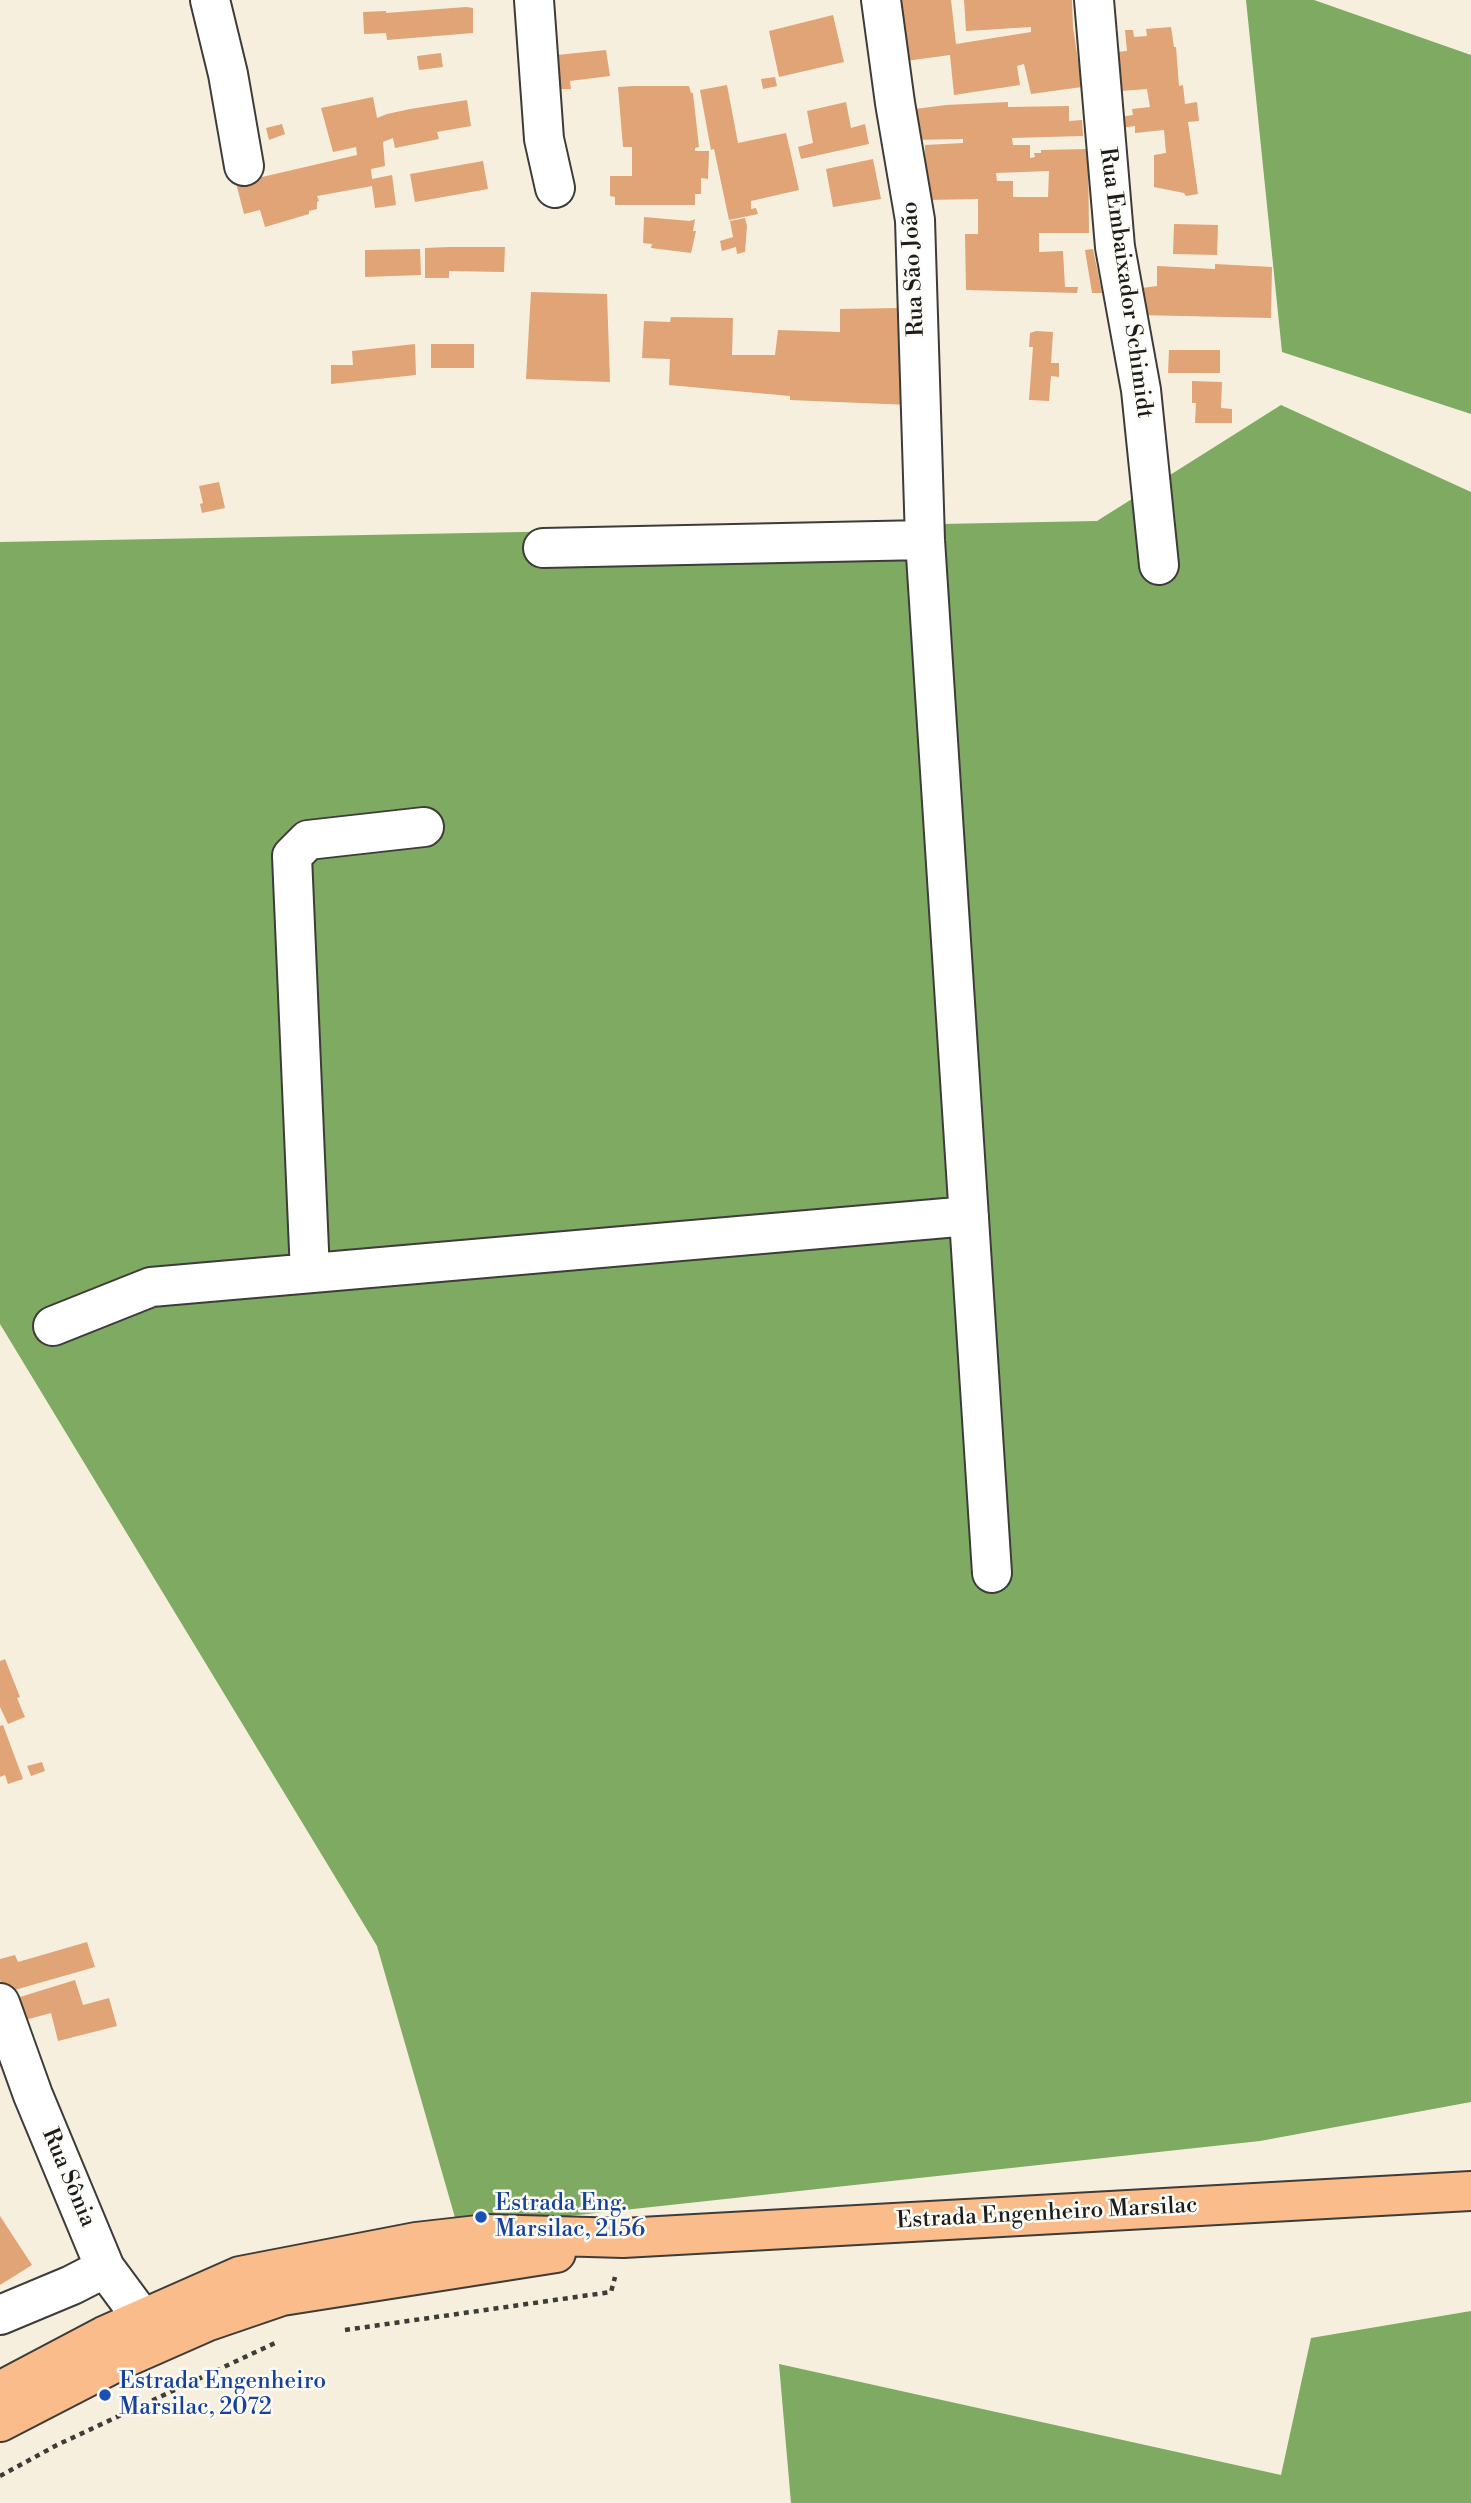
<!DOCTYPE html>
<meta charset="utf-8">
<style>
body{margin:0}
canvas{display:block;background:#f6efdd}
</style>
<canvas width="1471" height="2503"></canvas>
<script>
const g = document.querySelector('canvas').getContext('2d');
g.lineJoin = 'round';
function fill(path, color) { g.fillStyle = color; g.fill(path, 'evenodd'); }
function stroke(path, color, width, dash) { g.strokeStyle = color; g.lineWidth = width; g.lineCap = dash ? 'butt' : 'round'; g.setLineDash(dash || []); g.stroke(path); }
function drawText(font, color, halo, rows, align = 'center') {
  g.font = font + ' "Libre Bodoni",serif'; g.lineWidth = 5; g.setLineDash([]); g.textBaseline = 'middle'; g.strokeStyle = halo; g.fillStyle = color; for (const [text, x, y, turn = 0] of rows) {
    g.save(); g.translate(x, y); g.rotate((+turn || 0) * Math.PI / 180); g.textAlign = isNaN(turn) ? turn : align; if (halo) g.strokeText(text, 0, 0); g.fillText(text, 0, 0); g.restore();
  }
}
fill(new Path2D(`
 M 1246,0 L 1314,0 L 1471,55 L 1471,414 L 1282,352 Z
 M 1281,405 L 1471,492 L 1471,2102 L 1260,2141 L 458,2228 L 377,1946 L 0,1324 L 0,542 L 1097,521 Z
 M 1471,2311 L 1471,2503 L 791,2503 L 779,2364 L 1281,2475 L 1311,2338 Z`), '#7eaa62');
fill(new Path2D(`
 M 890,0 L 951,0 L 956,44 L 1031,32 L 1031,27 L 966,31 L 964,0 L 1072,0 L 1073,27 L 1082,87 L 1031,94 L 1024,64 L 1017,66 L 1020,85 L 954,95 L 950,55 L 898,62 Z
 M 466,7 L 473,8 L 473,33 L 387,40 L 386,33 L 364,34 L 363,12 L 386,11 L 386,13 Z
 M 833,15 L 844,62 L 779,77 L 769,31 Z
 M 1171,27 L 1174,47 L 1176,47 L 1179,86 L 1183,85 L 1185,104 L 1197,102 L 1199,121 L 1188,122 L 1198,194 L 1186,196 L 1184,193 L 1154,187 L 1154,155 L 1166,153 L 1164,130 L 1135,133 L 1135,126 L 1121,128 L 1120,117 L 1133,115 L 1132,109 L 1150,107 L 1147,89 L 1107,92 L 1104,53 L 1127,51 L 1125,30 L 1133,30 L 1134,37 L 1147,36 L 1146,29 Z
 M 606,50 L 610,76 L 570,81 L 571,89 L 551,89 L 549,70 L 558,69 L 557,55 Z
 M 441,53 L 443,67 L 419,70 L 417,56 Z
 M 775,77 L 777,86 L 763,89 L 761,79 Z
 M 727,85 L 738,143 L 786,133 L 799,190 L 751,201 L 751,209 L 756,208 L 758,214 L 729,220 L 714,149 L 711,150 L 700,90 Z
 M 634,86 L 689,86 L 691,93 L 693,93 L 699,147 L 695,148 L 695,151 L 709,151 L 708,179 L 701,178 L 701,194 L 695,194 L 695,205 L 615,205 L 615,197 L 610,196 L 610,176 L 632,176 L 632,147 L 623,147 L 618,87 Z
 M 373,97 L 377,118 L 387,114 L 410,109 L 467,100 L 471,126 L 437,132 L 439,139 L 395,148 L 393,138 L 383,142 L 385,166 L 371,169 L 372,179 L 392,175 L 396,205 L 375,208 L 372,186 L 317,196 L 319,201 L 317,202 L 317,209 L 309,211 L 309,214 L 265,227 L 260,210 L 244,214 L 236,183 L 357,155 L 356,147 L 333,152 L 321,108 Z
 M 846,102 L 851,128 L 865,124 L 869,144 L 801,159 L 798,147 L 813,143 L 807,111 Z
 M 1008,102 L 1008,107 L 1069,106 L 1069,121 L 1082,120 L 1083,136 L 1012,138 L 1013,145 L 1030,145 L 1030,158 L 1035,157 L 1034,153 L 1041,153 L 1041,150 L 1088,149 L 1089,233 L 1039,233 L 1039,252 L 1063,251 L 1065,287 L 1078,287 L 1077,293 L 966,290 L 965,234 L 978,234 L 978,199 L 926,200 L 925,145 L 963,143 L 963,139 L 910,140 L 907,110 L 946,105 ZM 1049,171 L 1048,197 L 1013,197 L 1013,181 L 997,181 L 996,173 Z
 M 282,124 L 285,134 L 269,140 L 266,128 Z
 M 873,159 L 881,199 L 833,207 L 826,169 Z
 M 483,161 L 488,189 L 415,202 L 410,174 Z
 M 644,217 L 690,221 L 695,219 L 693,231 L 696,231 L 691,253 L 651,248 L 652,244 L 643,243 Z
 M 745,218 L 747,226 L 745,252 L 737,254 L 736,247 L 722,251 L 720,241 L 733,237 L 730,221 Z
 M 1174,224 L 1218,225 L 1217,255 L 1173,254 Z
 M 449,247 L 505,247 L 504,272 L 449,271 L 449,278 L 425,278 L 425,248 Z
 M 420,249 L 421,275 L 365,277 L 365,250 Z
 M 1093,249 L 1102,293 L 1092,293 L 1085,250 Z
 M 1215,264 L 1272,267 L 1271,318 L 1139,315 L 1135,289 L 1157,286 L 1157,266 L 1215,269 Z
 M 531,292 L 607,294 L 610,382 L 526,379 Z
 M 899,308 L 899,338 L 908,338 L 909,405 L 790,400 L 790,396 L 669,385 L 670,359 L 642,358 L 644,321 L 670,322 L 671,317 L 733,318 L 732,355 L 775,355 L 778,330 L 840,332 L 840,309 Z
 M 1036,331 L 1053,332 L 1051,363 L 1059,363 L 1059,377 L 1051,376 L 1049,401 L 1029,400 L 1033,347 L 1029,347 L 1030,333 Z
 M 415,344 L 416,375 L 331,384 L 331,365 L 353,365 L 352,351 Z
 M 431,344 L 474,344 L 474,368 L 431,368 Z
 M 1169,350 L 1220,350 L 1220,373 L 1168,373 Z
 M 1192,381 L 1222,382 L 1221,408 L 1232,409 L 1232,423 L 1195,423 L 1196,403 L 1192,403 Z
 M 219,482 L 225,508 L 202,513 L 200,504 L 203,503 L 199,486 Z
 M 5,1659 L 20,1697 L 17,1698 L 25,1717 L 8,1724 L 0,1707 L 0,1661 Z
 M 3,1725 L 23,1779 L 8,1784 L 5,1775 L 0,1777 L 0,1726 Z
 M 42,1762 L 45,1771 L 31,1776 L 27,1766 Z
 M 87,1942 L 95,1967 L 4,1993 L 0,1980 L 0,1959 L 15,1955 L 18,1962 Z
 M 75,1980 L 83,2005 L 109,1998 L 117,2026 L 58,2041 L 51,2013 L 14,2023 L 7,2001 Z
 M 0,2216 L 32,2265 L 0,2285 Z`), '#e0a477');
const minor = new Path2D(`
 M 210,0 L 228,74 L 244,166
 M 534,0 L 544,139 L 555,188
 M 881,0 L 895,103 L 915,220 L 925,540 L 992,1573
 M 1094,0 L 1115,247 L 1141,390 L 1159,565
 M 543,548 L 925,540
 M 310,1273 L 292,856 L 308,840 L 424,827
 M 53,1326 L 151,1287 L 969,1216
 M 0,2003 L 33,2095 L 105,2268 L 142,2318 L 153,2345
 M 0,2315 L 72,2285 L 105,2268`);
const primary = new Path2D(`
 M 0,2391 L 104,2336 L 240,2276 L 416,2242 L 487,2234 L 623,2238 L 1471,2191
 M 0,2422 L 122,2359 L 206,2322 L 282,2296 L 556,2253`);
stroke(minor, '#3d3c39', 42);
stroke(primary, '#3d3c39', 42);
stroke(new Path2D(`
 M 345,2330 L 611,2292 L 615,2277
 M 0,2476 L 57,2445 L 275,2343`), '#3d3c39', 4.5, [5, 5]);
stroke(minor, '#fff', 38);
stroke(primary, '#fabc8b', 38);
for (const [x, y, r, color] of [
 [481,2217,7,"#1a4fb4"],
 [105,2395,7,"#1a4fb4"]
]) { const dot = new Path2D(); dot.arc(x, y, r, 0, 2 * Math.PI); g.fillStyle = color; g.fill(dot); stroke(dot, '#fdfcf7', 2.5); }
drawText('23px', '#1c1c1c', '#fdfcf7', [
 ["Rua São João",914,269,-93],
 ["Rua Embaixador Schimidt",1125,283,82],
 ["Rua Sônia",68,2178,67],
 ["Estrada Engenheiro Marsilac",1047,2214,-3]
]);
drawText('23px', '#164399', '#fdfcf7', [
 ["Estrada Eng.",495,2204],
 ["Marsilac, 2156",495,2230],
 ["Estrada Engenheiro",119,2382],
 ["Marsilac, 2072",119,2408]
], 'left');
</script>
